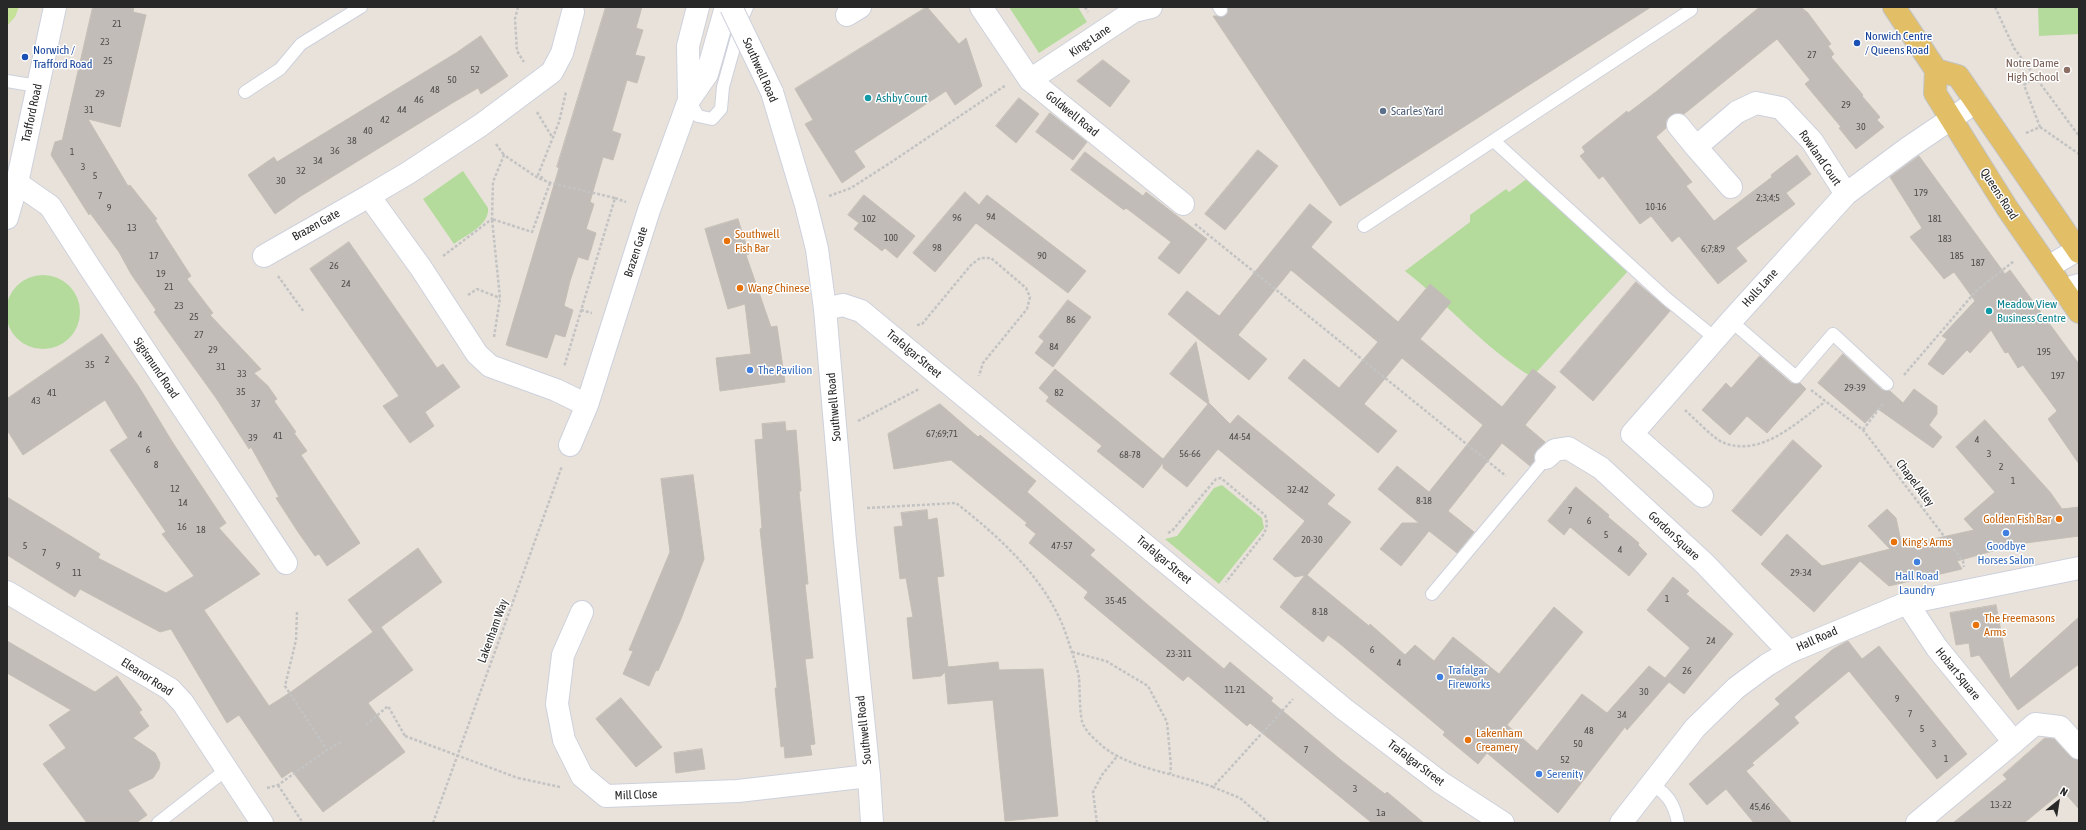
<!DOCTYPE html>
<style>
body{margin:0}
#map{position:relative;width:2086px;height:830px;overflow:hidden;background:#e9e2db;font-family:"Asap Condensed",sans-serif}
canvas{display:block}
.frame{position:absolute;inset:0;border:8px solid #282828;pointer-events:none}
.north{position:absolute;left:2038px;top:782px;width:40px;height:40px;-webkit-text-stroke:3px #fff;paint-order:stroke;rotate:30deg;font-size:11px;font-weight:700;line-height:16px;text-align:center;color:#282828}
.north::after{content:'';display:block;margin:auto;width:14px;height:18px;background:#282828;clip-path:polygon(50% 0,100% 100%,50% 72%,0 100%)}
</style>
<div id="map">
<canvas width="2086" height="830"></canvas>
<div class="frame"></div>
<div class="north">N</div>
</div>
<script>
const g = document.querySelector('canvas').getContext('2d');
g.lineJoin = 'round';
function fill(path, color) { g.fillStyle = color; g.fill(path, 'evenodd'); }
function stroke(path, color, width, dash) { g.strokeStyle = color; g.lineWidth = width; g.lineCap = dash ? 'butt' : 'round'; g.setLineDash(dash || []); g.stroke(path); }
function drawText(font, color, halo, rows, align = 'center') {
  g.font = font + ' "Asap Condensed",sans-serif'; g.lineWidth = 3; g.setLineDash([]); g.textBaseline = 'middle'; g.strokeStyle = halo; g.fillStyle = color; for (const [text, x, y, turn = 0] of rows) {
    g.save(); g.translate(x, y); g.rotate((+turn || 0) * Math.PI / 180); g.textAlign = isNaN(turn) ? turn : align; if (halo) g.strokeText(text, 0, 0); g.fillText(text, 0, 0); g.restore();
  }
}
fill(new Path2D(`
 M 1009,7 L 1078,7 L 1087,22 L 1039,53 Z
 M 2038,7 L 2079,7 L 2079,34 L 2039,36 Z
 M 463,171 L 488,208 C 490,225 466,235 454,244 L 423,199 Z
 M 1528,178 L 1629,270 L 1532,377 C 1484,348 1449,305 1405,271 L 1470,222 L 1470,215 L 1506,189 L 1509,192 Z
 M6 312a37 37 0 1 1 74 0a37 37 0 1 1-74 0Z
 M 1222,485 L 1262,518 L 1264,528 L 1219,584 L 1165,539 L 1177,536 L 1214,488 Z`), '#b4db9c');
fill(new Path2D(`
 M 7,7 L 19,7 L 15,17 L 7,26 Z`), '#c6e198');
const building = new Path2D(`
 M 93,7 L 134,7 L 133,12 L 146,15 L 120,127 L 88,119 L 128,186 L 130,185 L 157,219 L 155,220 L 191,276 L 187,279 L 213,313 L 210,315 L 261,369 L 254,373 L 268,386 L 277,399 L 274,401 L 296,432 L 294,433 L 307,451 L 301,455 L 360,543 L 327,566 L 319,554 L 315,556 L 298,532 L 276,498 L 279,497 L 251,447 L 249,449 L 216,398 L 154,312 L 156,310 L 131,274 L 119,252 L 90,213 L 89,215 L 51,155 L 55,142 L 62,140 Z
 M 606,7 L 642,7 L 636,28 L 643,30 L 635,55 L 645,57 L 637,83 L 627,80 L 612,131 L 621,134 L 613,160 L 603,157 L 590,202 L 594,204 L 586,229 L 596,233 L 588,260 L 578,257 L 570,281 L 564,306 L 573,310 L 565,337 L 555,334 L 547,358 L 506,345 L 559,168 L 557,167 Z
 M 927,7 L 959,44 L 966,38 L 982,86 L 955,105 L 946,91 L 854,151 L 865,167 L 842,183 L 805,124 L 813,120 L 795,89 Z
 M 1228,7 L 1651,7 L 1340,206 L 1213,16 L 1225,16 L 1228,13 Z
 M 1760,7 L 1801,7 L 1808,13 L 1831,44 L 1828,46 L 1834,54 L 1831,57 L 1863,95 L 1862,96 L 1880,117 L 1877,120 L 1884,127 L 1856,149 L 1839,128 L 1841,127 L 1805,84 L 1810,80 L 1777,39 L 1684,114 L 1676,113 L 1670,116 L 1666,121 L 1666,128 L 1656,137 L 1692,182 L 1686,186 L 1714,221 L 1772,177 L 1771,175 L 1797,155 L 1811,174 L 1786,193 L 1795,204 L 1736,248 L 1747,261 L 1718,284 L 1679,236 L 1672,242 L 1651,216 L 1640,224 L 1603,176 L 1599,179 L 1580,156 L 1585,152 L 1582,147 L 1627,111 L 1628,113 L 1657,91 Z
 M 481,36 L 508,76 L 481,94 L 478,88 L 454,102 L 301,196 L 275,214 L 248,175 L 274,157 L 277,162 L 456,53 Z
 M 1103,60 L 1130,81 L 1110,107 L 1077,81 Z
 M 1019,98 L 1039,114 L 1016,143 L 996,126 Z
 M 1050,113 L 1087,142 L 1073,160 L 1036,132 Z
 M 1258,150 L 1278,166 L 1225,230 L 1205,214 Z
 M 1085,152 L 1143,196 L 1146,192 L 1207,239 L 1179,274 L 1158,258 L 1171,242 L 1126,208 L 1124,210 L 1071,170 Z
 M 1919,156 L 2005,274 L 2010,270 L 2079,364 L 2079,464 L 2048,419 L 2057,411 L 2023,365 L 2018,368 L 2008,352 L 2005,353 L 1991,330 L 1970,353 L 1967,350 L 1943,375 L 1928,364 L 1947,339 L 1942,336 L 1975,301 L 1954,272 L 1944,279 L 1910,237 L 1922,228 L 1890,177 Z
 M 965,192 L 979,205 L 987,195 L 1086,271 L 1068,293 L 976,223 L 935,272 L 913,253 Z
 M 864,195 L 915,236 L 897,258 L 885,248 L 882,251 L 854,229 L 859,223 L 848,215 Z
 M 1310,204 L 1332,222 L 1311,247 L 1398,322 L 1430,284 L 1451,302 L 1420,339 L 1502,407 L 1533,369 L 1556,387 L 1525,425 L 1545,442 L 1534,454 L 1534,461 L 1530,466 L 1502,443 L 1448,511 L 1474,532 L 1457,553 L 1429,531 L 1401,566 L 1380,549 L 1402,523 L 1419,523 L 1378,489 L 1397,466 L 1429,492 L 1483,425 L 1402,358 L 1364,404 L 1397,431 L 1378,453 L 1288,378 L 1304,359 L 1339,388 L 1378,342 L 1291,270 L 1238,335 L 1267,359 L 1249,380 L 1168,314 L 1187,291 L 1219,316 Z
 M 738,219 L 749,254 L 746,255 L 771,327 L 777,326 L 785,382 L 720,391 L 716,358 L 751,354 L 745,304 L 728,309 L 705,229 Z
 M 349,242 L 437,368 L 443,364 L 460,387 L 425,412 L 434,426 L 410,443 L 383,406 L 399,396 L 310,269 Z
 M 1636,282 L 1670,311 L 1593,401 L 1560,372 Z
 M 1068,300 L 1091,317 L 1053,367 L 1035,353 L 1044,341 L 1039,337 Z
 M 102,334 L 139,387 L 173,443 L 226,523 L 219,528 L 260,574 L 204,610 L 269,706 L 291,692 L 373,632 L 348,600 L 418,548 L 442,582 L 381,627 L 413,670 L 368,703 L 405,752 L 323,812 L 292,771 L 282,778 L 239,715 L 227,723 L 171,629 L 160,632 L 80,589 L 75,597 L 7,555 L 7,497 L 100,554 L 98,558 L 166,593 L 194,576 L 162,534 L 166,532 L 110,450 L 128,438 L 105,400 L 23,455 L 7,430 L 7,399 Z
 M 1196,342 L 1209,403 L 1230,424 L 1238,415 L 1335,495 L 1327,504 L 1351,522 L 1307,575 L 1369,626 L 1370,624 L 1405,655 L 1415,645 L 1434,661 L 1453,637 L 1499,674 L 1554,607 L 1583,632 L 1507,725 L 1537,751 L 1582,694 L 1607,713 L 1649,666 L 1665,678 L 1690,648 L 1647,610 L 1673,577 L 1689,591 L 1686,594 L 1733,634 L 1684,694 L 1669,682 L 1627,730 L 1625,727 L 1558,813 L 1487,753 L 1478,764 L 1443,735 L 1445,732 L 1339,643 L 1328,635 L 1323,642 L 1280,607 L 1305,575 L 1295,577 L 1273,559 L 1305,521 L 1218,449 L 1187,487 L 1163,468 L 1163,463 L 1143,488 L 1097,451 L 1102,446 L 1046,401 L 1049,397 L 1039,388 L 1055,369 L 1163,459 L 1208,404 L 1170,374 Z
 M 1843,354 L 1882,390 L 1890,391 L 1903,403 L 1914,389 L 1937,406 L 1937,414 L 1929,425 L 1942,437 L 1933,448 L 1878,409 L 1865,423 L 1818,383 Z
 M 1760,356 L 1791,383 L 1795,384 L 1800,383 L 1806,389 L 1767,433 L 1747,416 L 1730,435 L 1702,410 L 1726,383 L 1731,388 Z
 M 940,404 L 978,437 L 980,435 L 1036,481 L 1027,492 L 1095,550 L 1090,555 L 1148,605 L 1224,669 L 1230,662 L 1273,698 L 1271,701 L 1341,760 L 1385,794 L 1387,792 L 1424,823 L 1372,823 L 1250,723 L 1247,726 L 1188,676 L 1183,681 L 1084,598 L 1088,592 L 1029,543 L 1036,534 L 1025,525 L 1027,523 L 951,460 L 894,469 L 888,434 Z
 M 1985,420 L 2050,492 L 2062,509 L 2079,507 L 2079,536 L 2018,544 L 1957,561 L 1962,569 L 1889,586 L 1860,561 L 1814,612 L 1761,564 L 1787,534 L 1822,566 L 1890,549 L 1868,526 L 1887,509 L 1896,518 L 1902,546 L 1974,530 L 1964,519 L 1995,492 L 1956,447 Z
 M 785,422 L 786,431 L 796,430 L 801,491 L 799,491 L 808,584 L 805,584 L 813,658 L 805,659 L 815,744 L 810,745 L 812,755 L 785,758 L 784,746 L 781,747 L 775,688 L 777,688 L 760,529 L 762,528 L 755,440 L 763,439 L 762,424 Z
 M 1793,440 L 1822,466 L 1761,536 L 1732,511 Z
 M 693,475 L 704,559 L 681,619 L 658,671 L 656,670 L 649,686 L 623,674 L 633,651 L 629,650 L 670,552 L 661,479 Z
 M 1576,487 L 1609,515 L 1608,517 L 1639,543 L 1638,545 L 1647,554 L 1629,576 L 1570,527 L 1564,535 L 1548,521 Z
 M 927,510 L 928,520 L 937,518 L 944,576 L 937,577 L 948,667 L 998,662 L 999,670 L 1043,669 L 1058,816 L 1005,821 L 993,700 L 948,704 L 945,672 L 941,676 L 913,679 L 907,618 L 913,617 L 906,578 L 900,579 L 894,527 L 903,526 L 901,513 Z
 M 1996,605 L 2010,679 L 2079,617 L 2079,664 L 2018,710 L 1979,655 L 1971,657 L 1969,643 L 1956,645 L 1950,613 Z
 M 7,641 L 95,692 L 117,676 L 142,710 L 139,712 L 149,726 L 133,738 L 155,753 L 160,763 L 159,769 L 153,778 L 128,790 L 147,815 L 136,823 L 87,823 L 43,764 L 66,748 L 49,725 L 71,710 L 7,673 Z
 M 1848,641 L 1862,659 L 1879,646 L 1967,754 L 1937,779 L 1849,671 L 1794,717 L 1799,723 L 1752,763 L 1754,765 L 1746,771 L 1792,823 L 1754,823 L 1726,789 L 1707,805 L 1689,784 L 1780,704 L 1775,699 L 1832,650 Z
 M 621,698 L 662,747 L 636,767 L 596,719 Z
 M 2045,738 L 2054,739 L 2070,756 L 2079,760 L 2079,809 L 2063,791 L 2024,823 L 1953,823 L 2007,779 L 2003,775 Z
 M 702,749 L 705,769 L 676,773 L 674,753 Z`);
fill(building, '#c1bcb7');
stroke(building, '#c4beb5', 1);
const lane = new Path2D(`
 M 1219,7 L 1221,10
 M 7,81 L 37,86
 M 245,92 L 280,69 L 301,44 L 361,7
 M 689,100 L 698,116 L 712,119 L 721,109 L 723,87 L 742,19 L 747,7
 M 1494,141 L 1667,299 L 1716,339
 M 1364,226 L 1691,10
 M 1731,321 L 1796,377 L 1833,334 L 1887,384
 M 1432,594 L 1546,458
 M 1652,784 C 1668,795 1674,803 1678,823
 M 158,823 L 227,769`);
const street = new Path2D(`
 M 981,7 L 1030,80 L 1183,204
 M 847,15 L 860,7
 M 1030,80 L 1134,11 L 1151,7
 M 772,92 L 806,205 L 817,249 L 825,309 L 845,541 L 869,776 L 872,823
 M 689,100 L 688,46 L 698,7
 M 1678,125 L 1696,147
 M 17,183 L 50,206 L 90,268 L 286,563
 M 1731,187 L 1696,147 L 1737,112 L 1756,103 L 1781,108 L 1812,141 L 1846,194
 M 369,196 L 408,173 L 481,125 L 552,72 L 562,53 L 573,12
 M 7,218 L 17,183 L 55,7
 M 264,256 L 369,196 L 421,268 L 477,354 L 490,366 L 556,390 L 587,405
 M 2048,267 L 2079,249
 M 2065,289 L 2079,285
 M 825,309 L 843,305 L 861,311 L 1344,709 L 1440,782 L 1503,823
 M 570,445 L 587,405 L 649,210 L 689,100 L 707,74 L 726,7
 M 1546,458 L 1555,450 L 1568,448 L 1601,468 L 1705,564 L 1789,652
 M 1702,496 L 1632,434 L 1731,321 L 1846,194 L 1908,148 L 1976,102
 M 7,592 L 170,689 L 183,703 L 262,823
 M 1907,603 L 1937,648 L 2014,742 L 1917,823
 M 582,612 L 563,655 L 557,704 L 564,740 L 582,776 L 606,796 L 738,791 L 869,776
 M 2014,742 L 2035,724 L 2060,727 L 2079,748`);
const secondary = new Path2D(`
 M 1621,823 L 1695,728 L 1736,688 L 1767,665 L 1789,652 L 1907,603 L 2079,568`);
const primary = new Path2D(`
 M 1894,7 L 1936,70 L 1935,93 L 2007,208 L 2079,312
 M 1936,70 L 1958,76 L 2079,252`);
stroke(lane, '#cdd1dc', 14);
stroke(street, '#cdd1dc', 24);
stroke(secondary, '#cdd1dc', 24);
stroke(primary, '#c3c3c3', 24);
stroke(new Path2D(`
 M 518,7 L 515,19 L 517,51 L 524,62
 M 1085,7 L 1088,12
 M 1995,7 L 2014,48 L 2079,136
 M 537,112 L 552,137
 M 2040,127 L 2079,154
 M 2026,133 L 2040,127 L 2024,85 L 2035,77
 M 496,144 L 504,155
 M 543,178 L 538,175 L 559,122 L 566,92
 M 829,196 L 851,188 L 893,161 L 1006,85
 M 615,198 L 626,202
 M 1195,224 L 1506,476
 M 443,256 L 492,219 L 493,182 L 504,155 L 538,178 L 551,183 L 615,198 L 564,367
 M 278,276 L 304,312
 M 468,295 L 477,289 L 500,298
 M 581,310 L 592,313
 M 917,325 L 922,324 L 971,265 L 980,258 L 991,258 L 1026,288 L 1030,297 L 1027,309 L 983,363 L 979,376
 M 494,337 L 500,298 L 492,219 L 532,232 L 550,183
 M 1904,375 L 1976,291 L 2014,261
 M 1811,390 L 1863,430 L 1963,561 L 1964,567
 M 1685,410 C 1694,418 1713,438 1722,442 C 1760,459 1797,422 1825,402
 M 858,421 L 919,389
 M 1863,430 L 1884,402
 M 867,508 L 956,503 C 1001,538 1049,582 1067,637 C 1071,650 1077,665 1079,678 C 1080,688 1079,719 1084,726 C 1087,732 1093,738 1098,742 C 1123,768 1179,774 1213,787
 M 1168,533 L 1172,531 L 1216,479 L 1221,478 L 1265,515 C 1268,523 1267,528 1263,535 L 1226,582
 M 297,612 L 296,640 L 285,686 L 327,750 L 342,741
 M 1072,652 L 1106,661 L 1148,686 L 1167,722 L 1171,766 L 1170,774
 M 366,725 L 388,706 L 405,736
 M 518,778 L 560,787
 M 278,785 L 303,823
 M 267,788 L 278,785 L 327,750
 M 433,823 L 562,466
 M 1097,823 L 1093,792 L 1102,775 L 1118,755
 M 1269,823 L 1240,798 L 1213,787 L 1293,699`), '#c3c3c3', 2.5, [3, 2]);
stroke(lane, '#fff', 12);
stroke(street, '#fff', 22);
stroke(secondary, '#fff', 22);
stroke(primary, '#e2bf66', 22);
const streetBridge = new Path2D(`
 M 731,7 L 772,92`);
stroke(streetBridge, '#cdd1dc', 24, []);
stroke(new Path2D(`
 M 405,736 L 518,778`), '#c3c3c3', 2.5, [3, 2]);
stroke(streetBridge, '#fff', 22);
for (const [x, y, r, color] of [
 [1857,43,4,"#1a4fb4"],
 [25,57,4,"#1a4fb4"],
 [2067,70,4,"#8d6e63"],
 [868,98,4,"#0f9aa8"],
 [1383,111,4,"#5c6f8a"],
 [727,241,4,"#e8710a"],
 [740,288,4,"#e8710a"],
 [1989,311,4,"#0f9aa8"],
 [750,370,4,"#3f7fe0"],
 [2059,519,4,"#e8710a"],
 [2006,533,4,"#3f7fe0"],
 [1894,542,4,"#e8710a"],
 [1917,562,4,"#3f7fe0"],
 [1976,625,4,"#e8710a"],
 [1440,677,4,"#3f7fe0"],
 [1468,740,4,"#e8710a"],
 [1539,774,4,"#3f7fe0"]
]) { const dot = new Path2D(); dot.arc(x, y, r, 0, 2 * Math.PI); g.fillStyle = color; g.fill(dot); stroke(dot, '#fff', 1.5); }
drawText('10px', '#4e4d4c', null, [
 ["21",117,24],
 ["23",105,42],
 ["27",1812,55],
 ["25",108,61],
 ["52",475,70],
 ["50",452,80],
 ["48",435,90],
 ["29",100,94],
 ["46",419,100],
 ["29",1846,105],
 ["31",89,110],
 ["44",402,110],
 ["42",385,120],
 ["30",1861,127],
 ["40",368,131],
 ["38",352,141],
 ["36",335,151],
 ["1",72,152],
 ["34",318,161],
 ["3",83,167],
 ["32",301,171],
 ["5",95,176],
 ["30",281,181],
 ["179",1921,193],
 ["7",100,196],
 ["2;3;4;5",1768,198],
 ["10-16",1656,207],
 ["9",109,208],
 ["94",991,217],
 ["96",957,218],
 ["102",869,219],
 ["181",1935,219],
 ["13",132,228],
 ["100",891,238],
 ["183",1945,239],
 ["98",937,248],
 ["6;7;8;9",1713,249],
 ["17",154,256],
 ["90",1042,256],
 ["185",1957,256],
 ["187",1978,263],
 ["26",334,266],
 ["19",161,274],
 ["24",346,284],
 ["21",169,287],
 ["23",179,306],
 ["25",194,317],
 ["86",1071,320],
 ["27",199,335],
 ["84",1054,347],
 ["29",213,350],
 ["195",2044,352],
 ["2",107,360],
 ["35",90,365],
 ["31",221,367],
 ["33",242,374],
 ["197",2058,376],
 ["29-39",1855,388],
 ["35",241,392],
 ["41",52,393],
 ["82",1059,393],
 ["43",36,401],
 ["37",256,404],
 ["67;69;71",942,434],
 ["4",140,435],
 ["41",278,436],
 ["44-54",1240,437],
 ["39",253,438],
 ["4",1977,440],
 ["6",148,450],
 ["56-66",1190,454],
 ["3",1989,454],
 ["68-78",1130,455],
 ["8",156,465],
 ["2",2001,467],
 ["1",2013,481],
 ["12",175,489],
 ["32-42",1298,490],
 ["8-18",1424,501],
 ["14",183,503],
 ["7",1570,511],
 ["6",1589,521],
 ["16",182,527],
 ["18",201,530],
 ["5",1606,535],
 ["20-30",1312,540],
 ["5",25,546],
 ["47-57",1062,546],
 ["4",1620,550],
 ["7",44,553],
 ["9",58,566],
 ["11",77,573],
 ["29-34",1801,573],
 ["1",1667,599],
 ["35-45",1116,601],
 ["8-18",1320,612],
 ["24",1711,641],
 ["6",1372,650],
 ["23-311",1179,654],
 ["4",1399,663],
 ["26",1687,671],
 ["11-21",1235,690],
 ["30",1644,692],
 ["9",1897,699],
 ["7",1910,714],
 ["34",1622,715],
 ["5",1922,729],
 ["48",1589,731],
 ["50",1578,744],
 ["3",1934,744],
 ["7",1306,750],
 ["1",1946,759],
 ["52",1565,760],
 ["3",1355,789],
 ["13-22",2001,805],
 ["45,46",1760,807],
 ["1a",1381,813]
]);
drawText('12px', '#164399', '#fff', [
 ["Norwich Centre",1865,36],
 ["/ Queens Road",1865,50],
 ["Norwich /",33,50],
 ["Trafford Road",33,64]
], 'left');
drawText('12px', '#282828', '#fff', [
 ["Kings Lane",1090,41,-34],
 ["Southwell Road",760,70,66],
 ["Trafford Road",32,113,-78],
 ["Goldwell Road",1072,114,39],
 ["Rowland Court",1820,158,55],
 ["Queens Road",1999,194,57],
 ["Brazen Gate",316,225,-29],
 ["Brazen Gate",636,252,-72],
 ["Holls Lane",1760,288,-48],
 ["Trafalgar Street",914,354,40],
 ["Sigismund Road",156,368,56],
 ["Southwell Road",834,407,-95],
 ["Chapel Alley",1915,483,53],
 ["Gordon Square",1674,536,43],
 ["Trafalgar Street",1164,560,40],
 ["Lakenham Way",493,631,-70],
 ["Hall Road",1817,639,-24],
 ["Hobart Square",1958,674,51],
 ["Eleanor Road",147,677,33],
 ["Southwell Road",864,730,-96],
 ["Trafalgar Street",1416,763,37],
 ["Mill Close",636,795,-2]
]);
drawText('12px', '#785e54', '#fff', [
 ["Notre Dame",2059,63],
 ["High School",2059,77]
], 'right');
drawText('12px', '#0d838f', '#fff', [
 ["Ashby Court",876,98],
 ["Meadow View",1997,304],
 ["Business Centre",1997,318]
], 'left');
drawText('12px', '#4e5e75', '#fff', [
 ["Scarles Yard",1391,111]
], 'left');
drawText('12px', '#c56008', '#fff', [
 ["Southwell",735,234],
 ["Fish Bar",735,248],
 ["Wang Chinese",748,288],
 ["Golden Fish Bar",2051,519,"right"],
 ["King's Arms",1902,542],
 ["The Freemasons",1984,618],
 ["Arms",1984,632],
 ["Lakenham",1476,733],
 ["Creamery",1476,747]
], 'left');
drawText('12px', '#366cbe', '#fff', [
 ["The Pavilion",758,370],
 ["Goodbye",2006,546,"center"],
 ["Horses Salon",2006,560,"center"],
 ["Hall Road",1917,576,"center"],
 ["Laundry",1917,590,"center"],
 ["Trafalgar",1448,670],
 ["Fireworks",1448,684],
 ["Serenity",1547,774]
], 'left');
</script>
